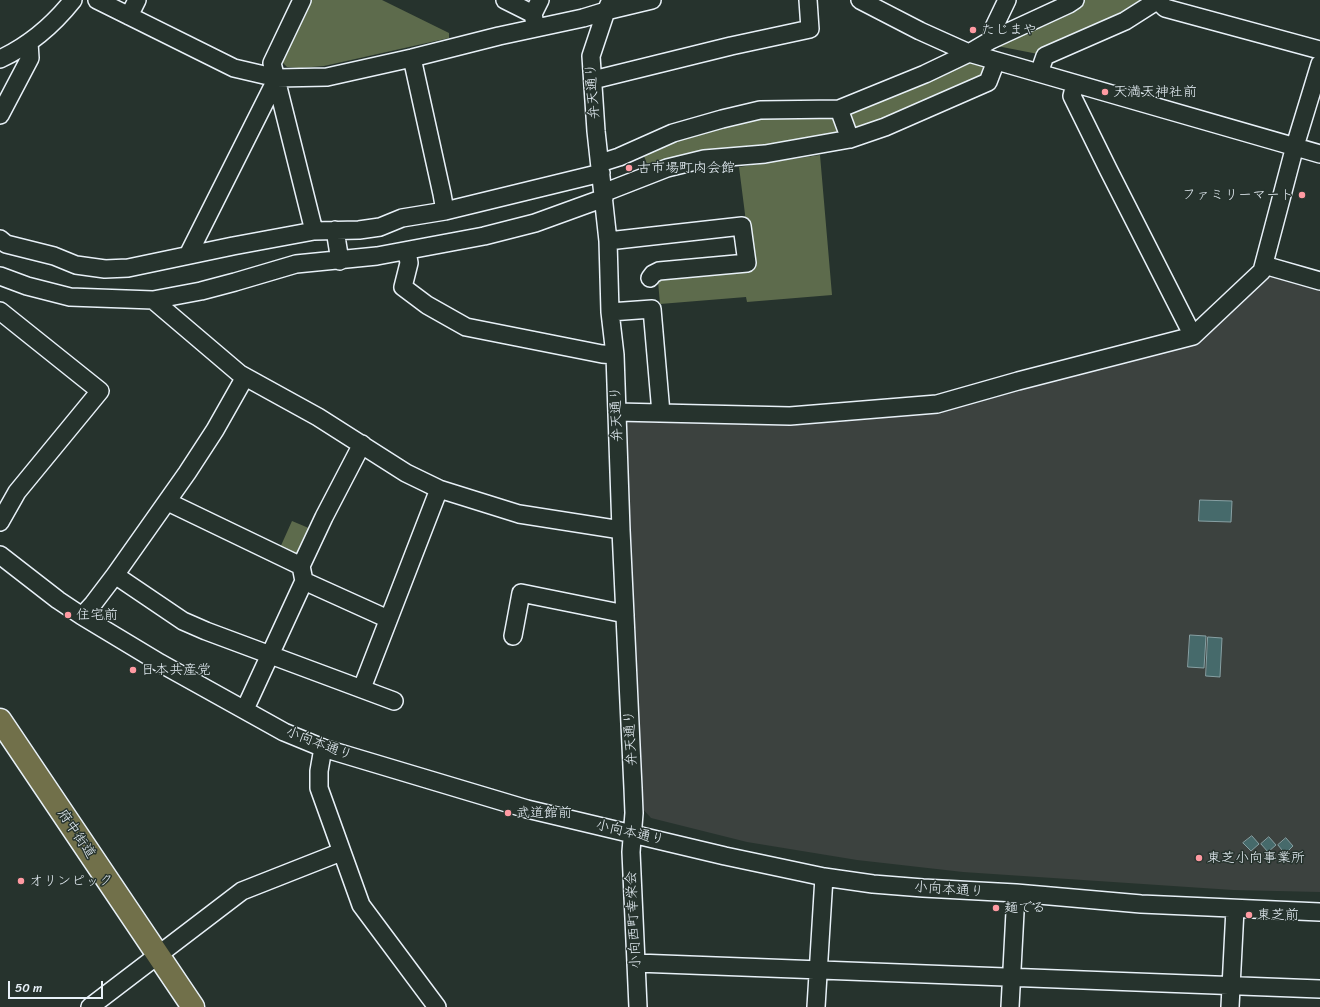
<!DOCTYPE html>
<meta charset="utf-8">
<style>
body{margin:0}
#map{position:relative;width:1320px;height:1007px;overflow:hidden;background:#26332d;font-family:Sriracha,sans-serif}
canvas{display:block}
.scale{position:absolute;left:8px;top:981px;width:95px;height:18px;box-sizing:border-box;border:2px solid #e8f1f8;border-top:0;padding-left:5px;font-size:12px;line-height:14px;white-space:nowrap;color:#e8f1f8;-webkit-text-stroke:3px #26332d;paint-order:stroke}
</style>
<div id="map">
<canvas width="1320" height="1007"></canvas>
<div class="scale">50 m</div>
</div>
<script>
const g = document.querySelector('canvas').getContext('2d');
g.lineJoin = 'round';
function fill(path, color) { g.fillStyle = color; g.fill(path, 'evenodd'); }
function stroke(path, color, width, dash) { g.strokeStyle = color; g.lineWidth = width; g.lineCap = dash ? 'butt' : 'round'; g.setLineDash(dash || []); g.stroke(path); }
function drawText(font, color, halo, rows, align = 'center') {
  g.font = font + ' Sriracha,"Klee One",sans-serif'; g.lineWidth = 3; g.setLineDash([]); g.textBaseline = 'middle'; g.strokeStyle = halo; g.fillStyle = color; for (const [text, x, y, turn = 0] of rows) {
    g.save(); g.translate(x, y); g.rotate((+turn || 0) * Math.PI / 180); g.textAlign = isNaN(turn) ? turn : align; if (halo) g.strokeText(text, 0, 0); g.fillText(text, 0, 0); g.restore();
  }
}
fill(new Path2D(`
 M 1267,273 L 1320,285 L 1320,892 L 1233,890 L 963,872 L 857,860 L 747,842 L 651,818 L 640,806 L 621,423 L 627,417 L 939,409 L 1199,343 Z`), '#3c423f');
fill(new Path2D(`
 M 309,0 L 382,0 L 449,33 L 449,38 L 324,66 L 299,68 L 287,67 L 279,59 Z
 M 1083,0 L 1145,0 L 1038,54 L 997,46 Z
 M 960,60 L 985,66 L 986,69 L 985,79 L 853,134 L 847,112 Z
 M 761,114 L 837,115 L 844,136 L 649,169 L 642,151 Z
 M 820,155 L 832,295 L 747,302 L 746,297 L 660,304 L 658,281 L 662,277 L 752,269 L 739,167 Z
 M 292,521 L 311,529 L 299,559 L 279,550 Z`), '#5d6b4c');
const water = new Path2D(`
 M 1200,500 L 1232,501 L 1231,522 L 1199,521 Z
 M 1190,635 L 1206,636 L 1204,668 L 1188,667 Z
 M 1208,637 L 1222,638 L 1220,677 L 1206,676 Z
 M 1252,836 L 1259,844 L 1251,851 L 1243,843 Z
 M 1269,837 L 1276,845 L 1268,852 L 1261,844 Z
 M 1286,838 L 1293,846 L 1285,854 L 1278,845 Z`);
fill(water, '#466a6b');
stroke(water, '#87a0a3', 1);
const minor = new Path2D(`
 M 97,0 L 234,68 L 277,78 L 327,77 L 412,58 L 499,36 L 583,18 L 606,11 L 652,0
 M 302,0 L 272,63 L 314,231
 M 505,0 L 533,14
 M 611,0 L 606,11 L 591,56 L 596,131 L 608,241 L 610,312 L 615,355 L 621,530 L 633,788 L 634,813 L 631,852 L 638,1007
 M 860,0 L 920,31 L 969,53 L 1320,154
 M 1157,0 L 1165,8 L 1320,50
 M 129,16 L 137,0
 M 535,24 L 533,14 L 540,0
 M 991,40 L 995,25 L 1007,0
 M 412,58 L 442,194 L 445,211
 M 0,59 C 28,46 54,24 73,0
 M 1039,73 L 1045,56 L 1125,21 L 1158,0
 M 593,80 L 731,46 L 810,29 L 808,0
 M 1075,84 L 1072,96 L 1108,169 L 1193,336
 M 839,109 L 850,139
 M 0,115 L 30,58 L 29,42
 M 600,163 L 619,157 L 673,133 L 722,119 L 760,110 L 839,109 L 925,74 L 969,53 L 991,40 L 1069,4 L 1075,0
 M 603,193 L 667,168 L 704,159 L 765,154 L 850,139 L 885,127 L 988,82 L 996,61
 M 335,230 L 340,261
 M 0,239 L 6,244 L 54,256 L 76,265 L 105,269 L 128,268 L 233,246 L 314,231 L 359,230 L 380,227 L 402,218 L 445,211 L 601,173
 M 608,241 L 742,226 L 747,263 L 659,271 L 653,274 L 650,278
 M 407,251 L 409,263 L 403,287 L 427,305 L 466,327 L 602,354 L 615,355
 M 188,255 L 277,78
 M 1264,265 L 1320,281
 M 0,276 L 27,286 L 70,297 L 153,300 L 201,291 L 235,282 L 296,264 L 377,256 L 484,236 L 535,223 L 604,198
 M 153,300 L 240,374 L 318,417 L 406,473 L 439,489 L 519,514 L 621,530
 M 0,311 L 100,391 L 17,492 L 0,522
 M 610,312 L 652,309 L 661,413
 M 617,412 L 790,416 L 937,404 L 1018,381 L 1193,336 L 1262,271 L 1295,146 L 1320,64
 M 168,502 L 301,566
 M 0,555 L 58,600 L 82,616 L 160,663 L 284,732 L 323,748 L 527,809 L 725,856 L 824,877 L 873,884 L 923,888 L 1016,893 L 1141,904 L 1320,912
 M 115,575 L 183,621 L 206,631 L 394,701
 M 304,581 L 388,619
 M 82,616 L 93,604 L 115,575 L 187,473 L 215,430 L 245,377
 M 513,636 L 521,593 L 625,614
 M 362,688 L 439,489
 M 245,709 L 304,581 L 301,566 L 324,517 L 362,444
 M 323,748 L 319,771 L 319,788 L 361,905 L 437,1007
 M 637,963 L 1320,989
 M 90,1007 L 242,891 L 341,852
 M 816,1007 L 824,877
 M 1010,1007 L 1016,893
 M 1230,1007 L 1235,909`);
const highway = new Path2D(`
 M 0,720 L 193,1007`);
stroke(minor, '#e8f1f8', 20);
stroke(highway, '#e8f1f8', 25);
stroke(minor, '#26332d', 17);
stroke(highway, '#71704a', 22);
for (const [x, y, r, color] of [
 [973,30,4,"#ff9aa2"],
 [1105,92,4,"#ff9aa2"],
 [629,168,4,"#ff9aa2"],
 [1302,195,4,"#ff9aa2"],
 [68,615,4,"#ff9aa2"],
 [133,670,4,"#ff9aa2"],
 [508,813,4,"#ff9aa2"],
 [1199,858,4,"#ff9aa2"],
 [21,881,4,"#ff9aa2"],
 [996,908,4,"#ff9aa2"],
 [1249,915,4,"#ff9aa2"]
]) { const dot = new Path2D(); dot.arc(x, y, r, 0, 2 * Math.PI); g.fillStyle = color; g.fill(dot); stroke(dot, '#26332d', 1.5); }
drawText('14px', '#e8f1f8', '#26332d', [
 ["たじまや",981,30],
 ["天満天神社前",1113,92],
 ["古市場町内会館",637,168],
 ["ファミリーマート",1294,195,"right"],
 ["住宅前",76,615],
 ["日本共産党",141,670],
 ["武道館前",516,813],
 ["東芝小向事業所",1207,858],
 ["オリンピック",29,881],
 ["麺でる",1004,908],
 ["東芝前",1257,915]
], 'left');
drawText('14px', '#e8f1f8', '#26332d', [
 ["弁天通り",593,91,-94],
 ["弁天通り",617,414,-92],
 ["弁天通り",631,738,-93],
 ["小向本通り",319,744,21],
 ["小向本通り",630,833,13],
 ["府中街道",76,834,56],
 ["小向本通り",949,890,4],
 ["小向西町幸栄会",634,920,-93]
]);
</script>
